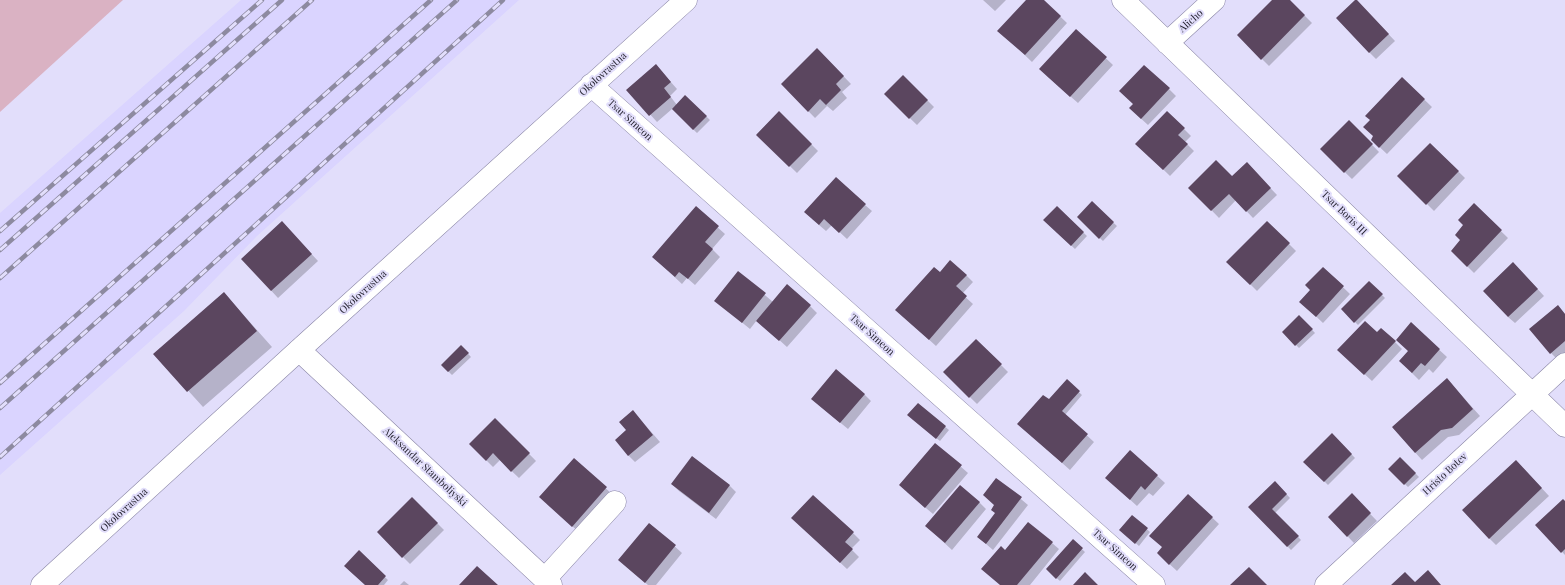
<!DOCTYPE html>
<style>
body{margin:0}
canvas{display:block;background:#e2defb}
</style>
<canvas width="1565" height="585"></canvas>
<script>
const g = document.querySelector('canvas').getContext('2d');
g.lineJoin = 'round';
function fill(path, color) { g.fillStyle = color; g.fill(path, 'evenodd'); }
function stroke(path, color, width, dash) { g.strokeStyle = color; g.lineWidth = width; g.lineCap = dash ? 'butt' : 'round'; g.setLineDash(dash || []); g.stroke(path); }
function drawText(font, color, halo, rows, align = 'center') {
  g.font = font + ' "Playfair Display",serif'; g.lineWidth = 4; g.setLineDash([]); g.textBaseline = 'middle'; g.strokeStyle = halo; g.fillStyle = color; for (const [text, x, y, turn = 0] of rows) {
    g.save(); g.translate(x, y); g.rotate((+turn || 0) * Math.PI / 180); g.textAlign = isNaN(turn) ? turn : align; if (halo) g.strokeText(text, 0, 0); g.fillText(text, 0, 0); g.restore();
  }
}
fill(new Path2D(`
 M 241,0 L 519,0 L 257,236 L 184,311 L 0,475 L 0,213 Z`), '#dad4ff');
fill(new Path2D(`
 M 0,0 L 123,0 L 0,112 Z`), '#dab2c3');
fill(new Path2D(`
 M 983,0 L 1006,0 L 995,11 Z
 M 1027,0 L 1043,0 L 1067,23 L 1032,62 L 1006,37 Z
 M 1273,0 L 1289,0 L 1312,23 L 1269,66 L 1238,35 Z
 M 1356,0 L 1395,41 L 1376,59 L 1369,52 Z
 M 1076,30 L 1113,65 L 1078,103 L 1047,76 Z
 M 817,49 L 851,84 L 842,92 L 847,98 L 833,111 L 827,106 L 815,118 L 782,84 Z
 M 662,72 L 677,89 L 670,96 L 677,105 L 685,96 L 710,120 L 697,133 L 672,109 L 657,122 L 628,90 Z
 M 903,76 L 934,107 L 917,125 L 885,94 Z
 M 1402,78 L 1432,107 L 1387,154 L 1372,140 Z
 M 1169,89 L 1176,96 L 1148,125 L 1137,115 L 1134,104 Z
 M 779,112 L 818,151 L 797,173 L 757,134 Z
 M 1167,112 L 1191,136 L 1185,142 L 1194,151 L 1170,176 L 1137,144 Z
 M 1349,121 L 1379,152 L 1352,179 L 1321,149 Z
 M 1430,144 L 1465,178 L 1434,211 L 1399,176 Z
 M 1254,171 L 1277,195 L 1253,218 L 1236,200 L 1219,218 L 1190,188 Z
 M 1092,203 L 1117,226 L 1103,241 L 1078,217 Z
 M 865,205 L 872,211 L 847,239 L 832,225 L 826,231 L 812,219 Z
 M 1474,205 L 1508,238 L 1474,273 L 1452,251 L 1462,240 L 1464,226 Z
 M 1057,207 L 1087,236 L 1075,249 L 1044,220 Z
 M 696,208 L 725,234 L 712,249 L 720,257 L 695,285 L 687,278 L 682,284 L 653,257 Z
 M 1267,222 L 1296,251 L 1257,291 L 1228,262 Z
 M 289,230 L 318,261 L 278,298 L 242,259 Z
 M 1323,268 L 1350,294 L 1323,323 L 1301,302 L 1311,291 Z
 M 1520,270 L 1544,296 L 1515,323 L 1508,317 Z
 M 738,272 L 773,302 L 810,306 L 817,313 L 787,347 L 757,320 L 750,329 L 723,307 Z
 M 940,273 L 966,275 L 973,282 L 962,294 L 973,304 L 936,346 L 904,317 Z
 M 1369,282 L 1385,298 L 1358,325 L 1342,309 Z
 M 224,293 L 272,347 L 203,407 L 155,354 Z
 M 1558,307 L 1565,314 L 1565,354 L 1558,360 L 1551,353 Z
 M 1299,316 L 1315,333 L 1299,348 L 1283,332 Z
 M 1411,324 L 1447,357 L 1433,373 L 1429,369 L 1419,380 L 1407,368 Z
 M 1377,333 L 1395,342 L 1402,349 L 1372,381 L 1346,357 Z
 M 976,340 L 1008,372 L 977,404 L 944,372 Z
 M 461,346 L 471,357 L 452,375 L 442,365 Z
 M 1447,379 L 1480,416 L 1459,435 L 1448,437 L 1422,460 L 1393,428 Z
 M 1067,381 L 1082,395 L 1065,415 L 1094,442 L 1070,470 L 1026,431 L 1049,401 Z
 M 864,394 L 871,401 L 848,429 L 820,406 Z
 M 918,404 L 949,430 L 940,441 L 912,419 Z
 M 639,418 L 660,442 L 635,462 L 628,455 Z
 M 495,419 L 536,461 L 519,478 L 500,460 L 493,467 L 470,444 Z
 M 1332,434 L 1355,458 L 1328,485 L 1305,462 Z
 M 935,444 L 968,473 L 933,514 L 907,492 Z
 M 1130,451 L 1165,483 L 1153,496 L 1149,493 L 1137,506 L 1114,485 Z
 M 1400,458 L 1419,477 L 1408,487 L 1389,469 Z
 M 574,459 L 613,495 L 580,533 L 547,504 Z
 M 1523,468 L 1549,496 L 1496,545 L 1489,538 Z
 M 997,479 L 1028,505 L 993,550 L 978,537 L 996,513 Z
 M 1275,482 L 1290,498 L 1275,513 L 1301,540 L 1291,550 L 1249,507 Z
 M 672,484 L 729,485 L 736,492 L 716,519 L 679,491 Z
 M 1188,495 L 1219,524 L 1177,571 L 1165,560 L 1163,548 Z
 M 1352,495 L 1377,521 L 1354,543 L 1329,517 Z
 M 412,498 L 444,530 L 410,564 L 378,532 Z
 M 979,502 L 986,509 L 952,550 L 926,526 Z
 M 1565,503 L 1565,555 L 1536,525 Z
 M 1132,516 L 1150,532 L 1139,546 L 1124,533 Z
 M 650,524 L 682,553 L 656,585 L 648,585 L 627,567 Z
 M 800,525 L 853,533 L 860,540 L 851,549 L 859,557 L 847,569 Z
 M 1073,541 L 1085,552 L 1060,581 L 1051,573 Z
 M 1052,543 L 1059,549 L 1030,585 L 1000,585 L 1005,551 Z
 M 359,552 L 388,580 L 384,585 L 366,585 Z
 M 404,581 L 409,585 L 400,585 Z`), '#0003');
fill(new Path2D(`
 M 1026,0 L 1044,0 L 1061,16 L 1025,55 L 997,31 Z
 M 1272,0 L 1290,0 L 1305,15 L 1261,60 L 1237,35 Z
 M 1355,0 L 1357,0 L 1389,34 L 1369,53 L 1336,18 Z
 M 1076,29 L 1107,57 L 1070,97 L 1039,69 Z
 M 817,48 L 844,76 L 836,84 L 841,90 L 826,105 L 820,99 L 808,112 L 781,84 Z
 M 656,64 L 671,82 L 664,88 L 671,97 L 649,116 L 626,90 Z
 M 1144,65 L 1170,88 L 1141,119 L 1129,108 L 1133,104 L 1119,91 Z
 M 903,75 L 928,100 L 909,119 L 884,94 Z
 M 1402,77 L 1425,99 L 1379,148 L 1371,140 L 1373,136 L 1363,127 L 1370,120 L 1365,116 Z
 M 685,95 L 707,116 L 693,130 L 672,109 Z
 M 779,111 L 812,144 L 789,167 L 756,135 Z
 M 1167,111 L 1185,128 L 1178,135 L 1188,144 L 1163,170 L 1135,144 Z
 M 1349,120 L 1373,144 L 1344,173 L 1320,149 Z
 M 1430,143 L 1459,171 L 1426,205 L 1397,176 Z
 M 1216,160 L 1232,176 L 1247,162 L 1271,188 L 1246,212 L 1229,194 L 1211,211 L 1188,188 Z
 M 836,177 L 866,204 L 839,233 L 824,219 L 819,225 L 804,212 Z
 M 1092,201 L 1114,222 L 1099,239 L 1077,217 Z
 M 1474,203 L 1502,230 L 1467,267 L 1451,251 L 1460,240 L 1455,235 L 1463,225 L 1458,220 Z
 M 696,206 L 719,226 L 705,242 L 713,249 L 688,279 L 679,272 L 675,277 L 652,257 Z
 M 1057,206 L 1084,232 L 1071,246 L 1043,220 Z
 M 282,221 L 312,254 L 271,291 L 241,259 Z
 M 1267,221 L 1290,243 L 1250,285 L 1226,262 Z
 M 950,260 L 967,275 L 956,286 L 967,296 L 929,340 L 895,310 L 934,267 L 940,272 Z
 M 1513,262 L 1538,289 L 1508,317 L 1483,291 Z
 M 1323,267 L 1344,286 L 1316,317 L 1299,302 L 1310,290 L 1305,285 Z
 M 738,271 L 766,293 L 742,323 L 714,301 Z
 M 1369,281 L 1383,294 L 1354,323 L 1341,309 Z
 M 787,284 L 811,305 L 779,341 L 756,321 Z
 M 224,292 L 257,331 L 187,392 L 153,354 Z
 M 1558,305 L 1565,314 L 1565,341 L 1550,354 L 1529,329 Z
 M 1299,315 L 1313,329 L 1295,346 L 1282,332 Z
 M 1365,321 L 1377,332 L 1381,328 L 1396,341 L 1364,375 L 1337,350 Z
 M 1411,322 L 1440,349 L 1425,366 L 1421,363 L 1412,373 L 1399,361 L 1408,351 L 1396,340 Z
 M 976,339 L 1002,364 L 969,398 L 943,372 Z
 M 461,345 L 469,353 L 448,372 L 441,365 Z
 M 836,369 L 865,394 L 840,423 L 811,399 Z
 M 1447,378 L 1473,409 L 1452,428 L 1441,430 L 1415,453 L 1392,427 Z
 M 1067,379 L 1080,391 L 1062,411 L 1088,434 L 1062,463 L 1017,424 L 1043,395 L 1049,399 Z
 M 918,403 L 946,426 L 936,439 L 907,415 Z
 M 633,410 L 653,435 L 628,456 L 615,440 L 626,430 L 619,422 Z
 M 495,418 L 530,453 L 511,472 L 493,453 L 486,461 L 469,444 Z
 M 1332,433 L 1352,454 L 1324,482 L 1303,462 Z
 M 935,443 L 962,465 L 925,508 L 899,485 Z
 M 1130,450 L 1158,475 L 1145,490 L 1141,486 L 1130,500 L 1105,478 Z
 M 692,456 L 730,485 L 709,513 L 671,484 Z
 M 1400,457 L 1416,473 L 1404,485 L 1388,469 Z
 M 574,458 L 607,487 L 572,527 L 539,497 Z
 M 1516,460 L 1542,488 L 1489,539 L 1462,510 Z
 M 996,478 L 1022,497 L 986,544 L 977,537 L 995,513 L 991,510 L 994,505 L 983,495 Z
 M 1275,481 L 1287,494 L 1272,509 L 1299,536 L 1287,547 L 1248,507 Z
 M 960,485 L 980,502 L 945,543 L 925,526 Z
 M 1352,493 L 1371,513 L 1347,537 L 1328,517 Z
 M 1188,494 L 1213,517 L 1169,565 L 1157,553 L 1162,547 L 1149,536 Z
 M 813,495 L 854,532 L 845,542 L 853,549 L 840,563 L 791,518 Z
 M 412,497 L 438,523 L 402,558 L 377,532 Z
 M 1563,499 L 1565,501 L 1565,549 L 1561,553 L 1535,525 Z
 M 1132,515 L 1148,528 L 1135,544 L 1119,530 Z
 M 1028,522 L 1053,542 L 1017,585 L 1000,585 L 981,569 L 1001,546 L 1005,550 Z
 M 649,523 L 676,545 L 645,583 L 618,560 Z
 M 1073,539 L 1083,548 L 1056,579 L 1046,569 Z
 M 359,550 L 386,576 L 378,585 L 365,585 L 344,566 Z
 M 477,566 L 498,585 L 459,585 Z
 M 1249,567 L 1267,585 L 1230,585 Z
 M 1428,570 L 1441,585 L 1391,585 L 1405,572 L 1415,582 Z
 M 1085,572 L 1098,585 L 1073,585 Z`), '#5b465f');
const minor = new Path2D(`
 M 1123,0 L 1565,426
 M 1167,43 L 1214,0
 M 591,85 L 1154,585
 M 299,350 L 551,585
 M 545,579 L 615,502
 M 42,585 L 299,350 L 686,0
 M 1326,585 L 1565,364`);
stroke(minor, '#8985a5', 23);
stroke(minor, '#fff', 22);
const rail = new Path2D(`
 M 0,231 L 262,0
 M 0,250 L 282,0
 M 0,278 L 312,0
 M 0,383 L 431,0
 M 0,408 L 457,0
 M 0,457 L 503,0`);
stroke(rail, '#8d8aa0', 4.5);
stroke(rail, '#e2defb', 3, [9]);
drawText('10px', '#272532', '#e2defb', [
 ["Alicho",1191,21,-42],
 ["Okolovrastna",603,74,-42],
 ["Tsar Simeon",630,120,42],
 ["Tsar Boris III",1344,213,44],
 ["Okolovrastna",363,292,-42],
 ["Tsar Simeon",872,335,42],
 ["Aleksandar Stamboliyski",425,467,43],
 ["Hristo Botev",1445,474,-43],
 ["Okolovrastna",124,510,-42],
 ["Tsar Simeon",1115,550,42]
]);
</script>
